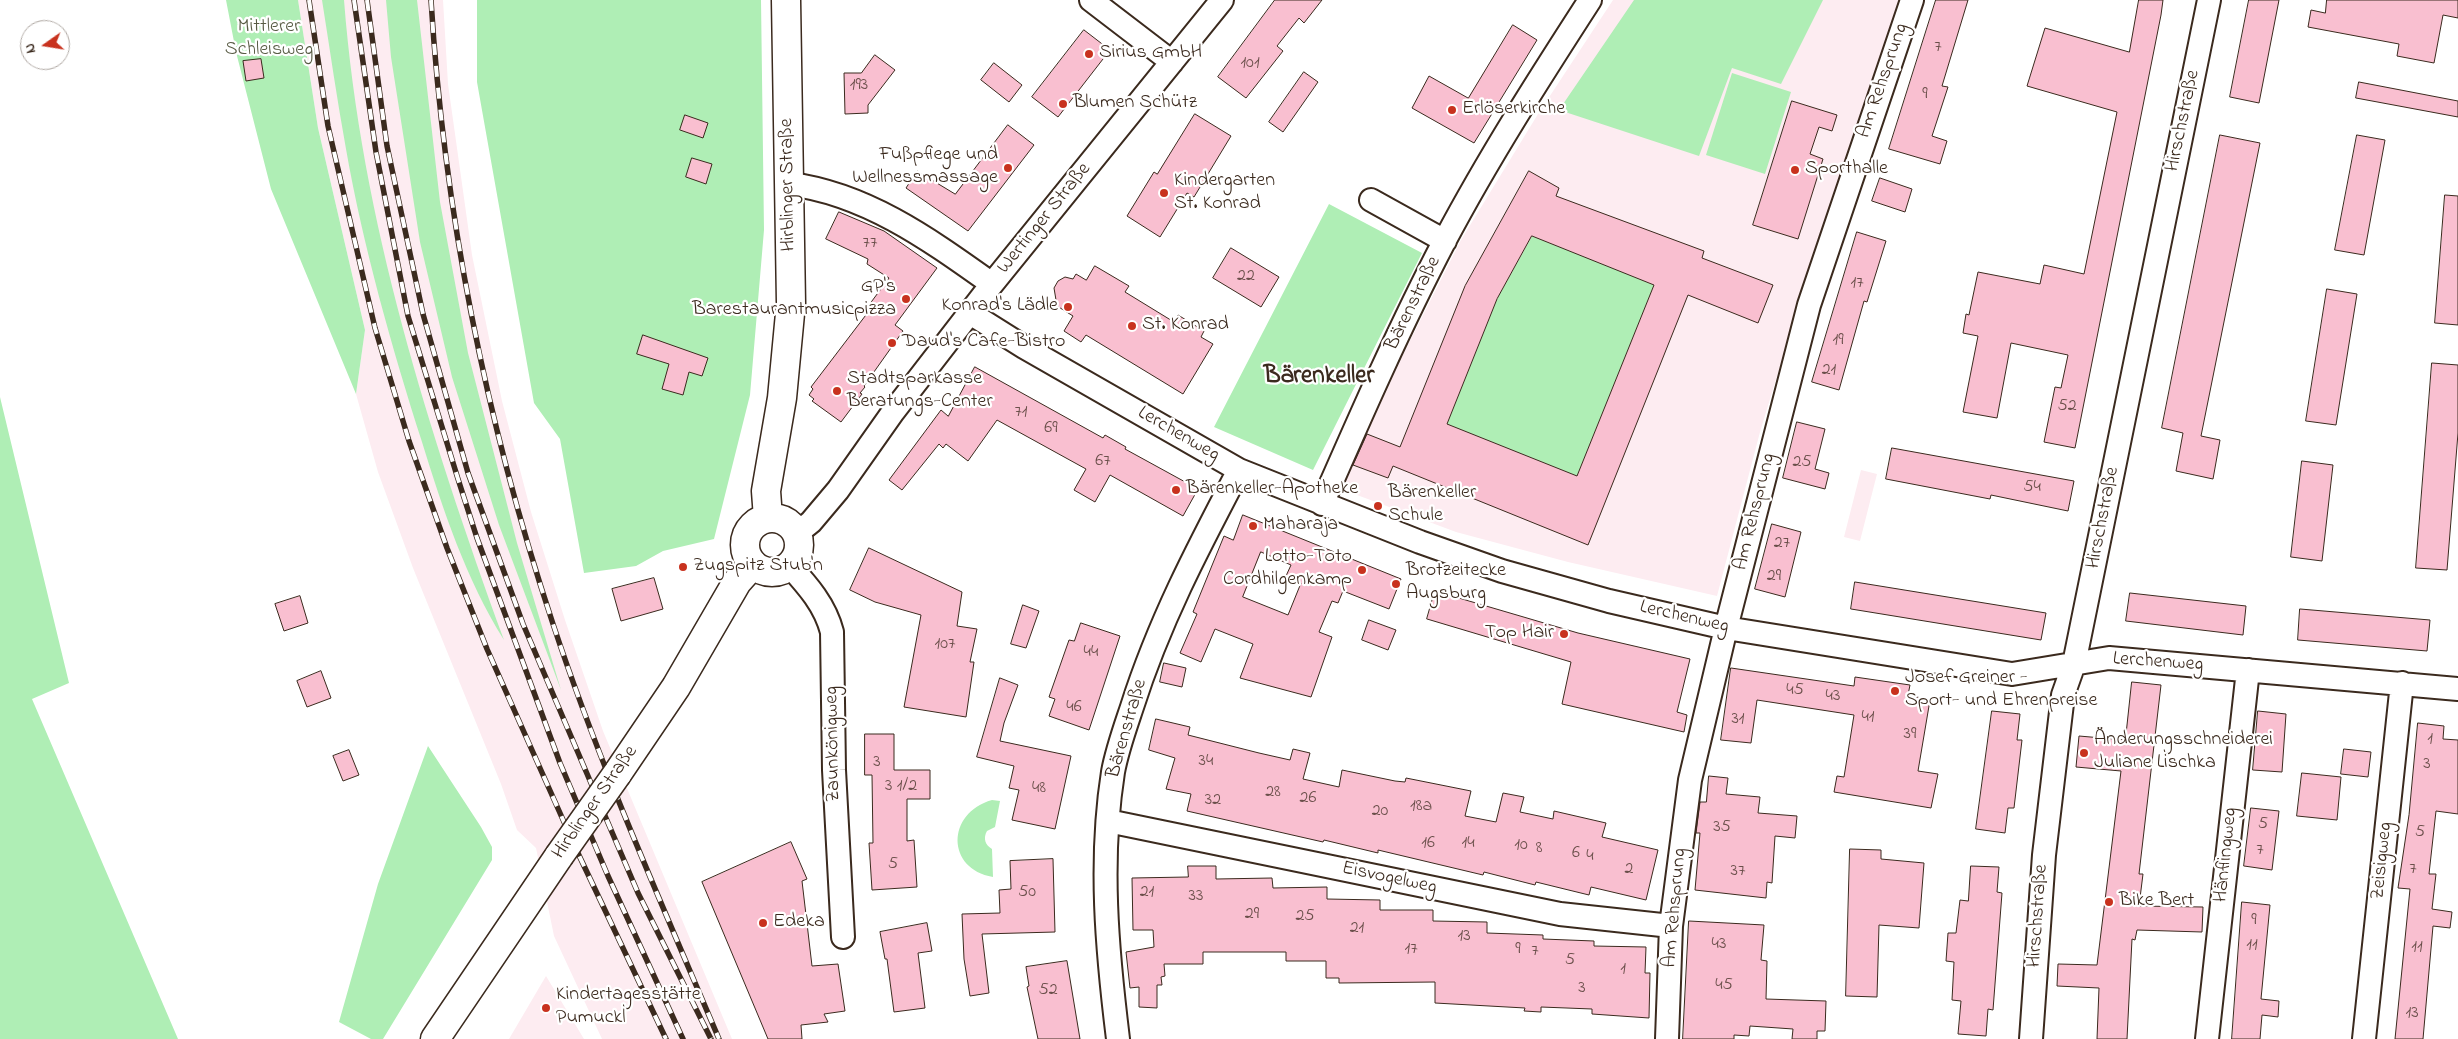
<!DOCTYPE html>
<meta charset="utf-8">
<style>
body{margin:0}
#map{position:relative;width:2458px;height:1039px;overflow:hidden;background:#fff;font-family:"Indie Flower",sans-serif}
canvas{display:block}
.north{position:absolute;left:20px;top:20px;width:50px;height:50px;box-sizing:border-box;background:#fff;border:1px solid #b1aaa5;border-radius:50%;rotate:257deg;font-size:14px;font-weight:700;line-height:20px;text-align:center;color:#3b2a1e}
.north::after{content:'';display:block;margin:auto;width:18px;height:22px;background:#c8321e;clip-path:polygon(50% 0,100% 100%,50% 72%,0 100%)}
</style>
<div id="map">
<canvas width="2458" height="1039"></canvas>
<div class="north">N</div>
</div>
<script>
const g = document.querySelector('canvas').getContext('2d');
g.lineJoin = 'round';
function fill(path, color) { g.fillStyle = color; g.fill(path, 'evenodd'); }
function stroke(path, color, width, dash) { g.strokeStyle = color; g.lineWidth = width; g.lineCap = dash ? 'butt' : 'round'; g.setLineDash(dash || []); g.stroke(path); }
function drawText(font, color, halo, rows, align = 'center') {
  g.font = font + ' "Indie Flower",sans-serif'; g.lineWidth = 4.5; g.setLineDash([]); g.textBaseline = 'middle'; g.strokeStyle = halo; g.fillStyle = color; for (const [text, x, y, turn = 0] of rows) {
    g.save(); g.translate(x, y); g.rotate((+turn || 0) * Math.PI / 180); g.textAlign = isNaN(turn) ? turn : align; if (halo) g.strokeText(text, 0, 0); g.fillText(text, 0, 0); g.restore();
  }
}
fill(new Path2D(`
 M 298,0 L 443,0 L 448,84 L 472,255 L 502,401 L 531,512 L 565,620 L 603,731 L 732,1039 L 602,1039 L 554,936 L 536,848 L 517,830 L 501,784 L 413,568 L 378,472 L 356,394 L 365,330 L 318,128 Z
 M 1613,0 L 1902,0 L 1807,277 L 1760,432 L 1717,596 L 1568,562 L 1456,532 L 1341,489 L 1382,396 L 1461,240 L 1538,114 Z
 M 1861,470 L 1877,474 L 1860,541 L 1844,537 Z
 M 546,976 L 584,1039 L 509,1039 Z`), '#fdecf1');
fill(new Path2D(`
 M 226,0 L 298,0 L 318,128 L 365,330 L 356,394 L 271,189 L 236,52 Z
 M 322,0 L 344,0 C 361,221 429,433 504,640 C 466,579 443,510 422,442 C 392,348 363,246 346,149 C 337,100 330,50 322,0 Z
 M 386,0 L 417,0 L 440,202 L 468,353 L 517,543 L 561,690 L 499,525 L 452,377 L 420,242 L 391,57 Z
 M 477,0 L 761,0 L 764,230 L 750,395 L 714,539 L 663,551 L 636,566 L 584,573 L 560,439 L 534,403 L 477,82 Z
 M 1634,0 L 1823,0 L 1781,84 L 1732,68 L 1699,156 L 1559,110 Z
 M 1732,73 L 1791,92 L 1765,174 L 1706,155 Z
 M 1329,204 L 1422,253 L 1313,470 L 1214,427 Z
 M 1532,236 L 1654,285 L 1577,476 L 1447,424 L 1497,299 Z
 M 0,397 L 69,683 L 32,699 L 178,1039 L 0,1039 Z
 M 428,746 L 481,827 L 492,847 L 492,860 L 383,1039 L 371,1039 L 339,1022 L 378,884 Z
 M 992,800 L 1000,801 L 995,827 L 987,831 C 983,838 985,845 992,849 L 993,877 C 946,869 946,813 992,800 Z`), '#afeeb5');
const building = new Path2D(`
 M 1275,0 L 1322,0 L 1304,23 L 1299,18 L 1277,46 L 1283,51 L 1246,98 L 1218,77 Z
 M 1936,0 L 1968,0 L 1942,86 L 1948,87 L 1932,136 L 1947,141 L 1940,164 L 1889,149 Z
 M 2139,0 L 2163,0 L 2161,15 L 2075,448 L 2044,442 L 2055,387 L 2061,388 L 2068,355 L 2011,343 L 1997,418 L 1963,412 L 1978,336 L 1963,333 L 1966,314 L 1969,315 L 1978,272 L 2040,284 L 2044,265 L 2084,274 L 2117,112 L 2027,86 L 2045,28 L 2129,52 Z
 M 2249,0 L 2279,0 L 2259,103 L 2230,97 Z
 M 2327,0 L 2458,0 L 2458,18 L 2443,15 L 2434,63 L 2397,56 L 2399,44 L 2308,27 L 2311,10 L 2325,13 Z
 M 1513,25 L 1537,40 L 1474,143 L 1412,108 L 1429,76 L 1468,98 Z
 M 1084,30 L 1110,50 L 1058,117 L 1032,97 Z
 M 875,55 L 895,70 L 868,105 L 868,113 L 845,114 L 844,73 L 861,73 Z
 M 261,59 L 264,78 L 246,81 L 243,61 Z
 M 994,63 L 1022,85 L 1009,102 L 981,80 Z
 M 1304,72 L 1318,82 L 1283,132 L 1269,122 Z
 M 2359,82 L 2458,101 L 2458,117 L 2356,98 Z
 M 1792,101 L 1837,115 L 1832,131 L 1819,127 L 1810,154 L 1823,159 L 1798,239 L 1753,225 Z
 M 1195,114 L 1231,136 L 1194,197 L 1187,193 L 1160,237 L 1127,216 L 1154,172 L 1157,174 Z
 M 685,115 L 708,123 L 703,138 L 680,130 Z
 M 1008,125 L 1034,145 L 968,231 L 906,188 L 917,171 L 955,194 Z
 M 2220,135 L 2260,143 L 2201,436 L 2220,440 L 2213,479 L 2176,471 L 2183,433 L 2162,428 Z
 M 2357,135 L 2385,140 L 2364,255 L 2335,250 Z
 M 692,158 L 712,164 L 706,184 L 686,177 Z
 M 1529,171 L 1559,188 L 1556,196 L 1704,251 L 1702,258 L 1773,285 L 1758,323 L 1688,295 L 1588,545 L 1393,466 L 1388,478 L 1353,465 L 1367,434 L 1400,447 L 1465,286 ZM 1532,236 L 1654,285 L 1577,476 L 1447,424 L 1497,299 Z
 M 1880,178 L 1912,189 L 1905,212 L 1872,201 Z
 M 2445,195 L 2458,196 L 2458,325 L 2435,323 Z
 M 839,212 L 884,231 L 937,268 L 895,325 L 903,331 L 864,386 L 865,387 L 860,393 L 862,394 L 841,422 L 812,401 L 814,399 L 809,395 L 813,389 L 811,387 L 872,307 L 869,305 L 889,278 L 867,264 L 868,259 L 826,239 Z
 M 1857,232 L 1886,241 L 1867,302 L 1864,301 L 1839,390 L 1812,382 Z
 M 1231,248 L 1279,277 L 1261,307 L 1213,278 Z
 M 1095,266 L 1129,286 L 1125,292 L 1174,322 L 1178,315 L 1204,331 L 1201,337 L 1213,344 L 1183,394 L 1086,335 L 1081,342 L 1064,331 L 1073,316 L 1057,306 L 1054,288 L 1058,281 L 1065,277 L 1073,279 L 1076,274 L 1086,280 Z
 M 2327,289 L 2357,294 L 2336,425 L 2306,421 Z
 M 643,335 L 708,358 L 702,376 L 689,372 L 683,395 L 662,389 L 669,364 L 637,354 Z
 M 2432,363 L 2458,365 L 2458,433 L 2447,570 L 2416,568 Z
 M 975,367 L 1103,438 L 1105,435 L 1126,447 L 1125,449 L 1198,489 L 1183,516 L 1110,475 L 1095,502 L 1074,490 L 1086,469 L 997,420 L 968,461 L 946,444 L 943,448 L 939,444 L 902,490 L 889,480 L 941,410 L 948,416 Z
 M 1797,422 L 1825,429 L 1815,469 L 1829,473 L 1825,489 L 1783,478 Z
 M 1892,448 L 2074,481 L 2068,511 L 1991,495 L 1990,499 L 1886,479 Z
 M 2302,461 L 2333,465 L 2322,561 L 2291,557 Z
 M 1243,515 L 1401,579 L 1389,609 L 1343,591 L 1338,603 L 1332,601 L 1319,632 L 1332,637 L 1311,697 L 1240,678 L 1253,644 L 1215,629 L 1201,662 L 1180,653 L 1197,614 L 1193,612 L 1224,536 L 1233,540 ZM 1261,552 L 1291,565 L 1286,576 L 1301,583 L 1288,615 L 1243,597 Z
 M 1772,524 L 1801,532 L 1785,597 L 1755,589 Z
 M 869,548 L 962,592 L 957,626 L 977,629 L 970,662 L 974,662 L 966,717 L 904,707 L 921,615 L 875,602 L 850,590 Z
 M 654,578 L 663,609 L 621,621 L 612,589 Z
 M 1855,582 L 2046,613 L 2041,640 L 1851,609 Z
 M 1435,591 L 1578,633 L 1690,659 L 1677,712 L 1687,715 L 1684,732 L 1562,704 L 1571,662 L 1427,619 Z
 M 2130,593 L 2246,606 L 2243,635 L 2126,621 Z
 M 300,596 L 308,623 L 284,631 L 275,604 Z
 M 1023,605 L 1039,611 L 1026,648 L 1011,644 Z
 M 2300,609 L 2430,620 L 2427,651 L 2298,640 Z
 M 1369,620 L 1396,630 L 1388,650 L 1362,640 Z
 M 1081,623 L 1120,636 L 1089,730 L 1049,716 L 1055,699 L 1049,697 L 1069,640 L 1074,641 Z
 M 1164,663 L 1186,668 L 1182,687 L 1160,682 Z
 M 1731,668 L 1854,686 L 1855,677 L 1910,685 L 1908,695 L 1930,700 L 1918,771 L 1938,774 L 1931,808 L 1834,792 L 1837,776 L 1844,777 L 1854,715 L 1757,700 L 1751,743 L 1721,740 Z
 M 321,671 L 331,698 L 307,707 L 297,681 Z
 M 1000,678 L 1018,685 L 1004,723 L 1000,741 L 1071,756 L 1055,829 L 1012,820 L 1019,790 L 1009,788 L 1014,766 L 977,757 Z
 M 2132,682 L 2161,685 L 2139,874 L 2143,874 L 2139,906 L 2203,907 L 2202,932 L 2137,930 L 2135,940 L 2132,939 L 2127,1039 L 2097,1039 L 2099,988 L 2057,986 L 2058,964 L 2097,965 L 2121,771 L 2076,767 L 2079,736 L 2125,740 Z
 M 1992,711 L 2020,714 L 2017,740 L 2022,740 L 2014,808 L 2008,808 L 2005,833 L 1976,829 Z
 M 2258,711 L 2286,714 L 2282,772 L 2253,770 Z
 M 1156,719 L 1190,727 L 1188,735 L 1259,753 L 1290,760 L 1293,749 L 1310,753 L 1303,779 L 1339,787 L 1342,770 L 1395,781 L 1405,782 L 1406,778 L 1471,791 L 1465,816 L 1496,822 L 1503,793 L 1524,797 L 1520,812 L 1553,819 L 1554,811 L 1606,823 L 1602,837 L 1658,850 L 1646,900 L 1591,887 L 1589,895 L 1536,882 L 1535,885 L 1484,872 L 1483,875 L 1378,850 L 1378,853 L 1324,840 L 1323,842 L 1187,811 L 1191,794 L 1166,789 L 1175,758 L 1149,750 Z
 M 2418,723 L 2444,726 L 2443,739 L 2458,740 L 2458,814 L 2436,811 L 2429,874 L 2436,874 L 2432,909 L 2452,912 L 2450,928 L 2433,926 L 2423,1039 L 2395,1039 L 2410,889 L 2398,888 L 2409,815 Z
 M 865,734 L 894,734 L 894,770 L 930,770 L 930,799 L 907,799 L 907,841 L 914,840 L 917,887 L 872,890 L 869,843 L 873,843 L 872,775 L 865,775 Z
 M 2344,749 L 2371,752 L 2368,777 L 2341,774 Z
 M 349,750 L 359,775 L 343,781 L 333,756 Z
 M 2302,773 L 2341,777 L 2337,820 L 2297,816 Z
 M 1709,776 L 1728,778 L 1726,794 L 1760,797 L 1758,813 L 1797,816 L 1795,838 L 1775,836 L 1772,883 L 1767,882 L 1766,898 L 1695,890 L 1700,833 L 1696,833 L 1700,802 L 1706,802 Z
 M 2251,808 L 2279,811 L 2272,870 L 2244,866 Z
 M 791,842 L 807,879 L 802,881 L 812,966 L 838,964 L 845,1011 L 824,1014 L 828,1022 L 801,1025 L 802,1039 L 768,1039 L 702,882 Z
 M 1850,849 L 1881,850 L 1881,859 L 1924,863 L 1919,928 L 1879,925 L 1877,997 L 1846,996 Z
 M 1053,859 L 1055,932 L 982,934 L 989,993 L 970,996 L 964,959 L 962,914 L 1000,913 L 999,890 L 1011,889 L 1010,861 Z
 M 1188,866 L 1216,866 L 1216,879 L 1272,878 L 1273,888 L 1327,887 L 1327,899 L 1380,900 L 1380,910 L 1433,910 L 1433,921 L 1487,922 L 1487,933 L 1543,935 L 1543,939 L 1594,941 L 1594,946 L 1646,947 L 1645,973 L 1650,973 L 1649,1018 L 1592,1014 L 1592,1009 L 1541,1007 L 1541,1012 L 1524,1011 L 1525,1008 L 1435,1003 L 1435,982 L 1339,983 L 1339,978 L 1326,978 L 1326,961 L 1286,961 L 1286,952 L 1203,952 L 1203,964 L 1164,964 L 1165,976 L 1161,977 L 1162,985 L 1157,985 L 1157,1008 L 1139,1007 L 1139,987 L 1130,988 L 1126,952 L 1154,947 L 1153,930 L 1133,930 L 1132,878 L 1188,877 Z
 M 1971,866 L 1999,867 L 1997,892 L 2002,893 L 1993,1010 L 1988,1009 L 1986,1036 L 1958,1034 L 1961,1001 L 1952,1000 L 1954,962 L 1946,961 L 1948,933 L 1956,933 L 1960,900 L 1968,901 Z
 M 2242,902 L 2270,905 L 2261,999 L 2279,1001 L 2278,1017 L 2262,1015 L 2260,1039 L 2232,1039 Z
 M 1689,921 L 1764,925 L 1761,960 L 1767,961 L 1766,999 L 1826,1001 L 1825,1031 L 1817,1031 L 1817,1039 L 1792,1039 L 1793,1029 L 1750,1026 L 1749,1036 L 1734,1035 L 1734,1039 L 1683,1039 Z
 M 927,923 L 932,951 L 918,953 L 925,1008 L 894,1012 L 887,959 L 885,959 L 880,932 Z
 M 1067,961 L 1080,1039 L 1038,1039 L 1027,987 L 1029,986 L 1026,967 Z`);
fill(building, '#f9bfd0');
stroke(building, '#3b2a1e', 1);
const street = new Path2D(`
 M 1091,0 L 1172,62
 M 790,184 C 867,194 930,240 992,284
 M 1371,200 L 1445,241
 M 970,313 L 1024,347 L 1239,470 L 1420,542 L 1502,571 L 1609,601 L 1726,628 L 2012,674 L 2109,658 L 2458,689
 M 1322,504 C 1361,415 1400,326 1445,240 C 1489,157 1539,79 1590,0
 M 796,534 L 811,522 L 838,490 L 893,412 L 992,284 L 1222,0
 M 789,565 C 808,586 825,605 832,632 L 834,770 L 843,937
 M 1108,821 L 1560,914 L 1671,926
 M 1118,1039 C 1107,950 1099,861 1113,772 C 1117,750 1125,728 1132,707 C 1159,622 1198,548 1239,470
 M 1667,1039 L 1671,926 L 1690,780 L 1726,628 L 1809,305 L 1912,0
 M 2031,1039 L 2044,855 L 2063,695 L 2074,664 L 2209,0
 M 2207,1039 L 2248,670
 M 2364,1039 L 2402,683`);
const secondary = new Path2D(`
 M 768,518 L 766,491 L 782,398 L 791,303 L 786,0
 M745 545a27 27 0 1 1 54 0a27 27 0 1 1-54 0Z
 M 617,774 L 676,687 L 737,582 L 753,564
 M 435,1039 L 559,856`);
stroke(street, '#3b2a1e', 26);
stroke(secondary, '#3b2a1e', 31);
stroke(street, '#fff', 22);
stroke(secondary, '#fff', 28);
const rail = new Path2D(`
 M 309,0 L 328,126 L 375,328 L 409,441 L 447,548 L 487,649 L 576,849 L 666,1039
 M 354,0 L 376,152 L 408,316 L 458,479 L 477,538 L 560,763 L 608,876 L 683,1039
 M 367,0 L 387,146 L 423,314 L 468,473 L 523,624 L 638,893 L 711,1039
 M 431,0 C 444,212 486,422 553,624 C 600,766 661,902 719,1039`);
stroke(rail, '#3b2a1e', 5.5);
stroke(rail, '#fff', 4, [11]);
const secondaryBridge = new Path2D(`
 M 559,856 L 617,774`);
stroke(secondaryBridge, '#3b2a1e', 31, []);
stroke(secondaryBridge, '#fff', 28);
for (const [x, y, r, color] of [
 [1089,54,5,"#c8321e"],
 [1063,104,5,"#c8321e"],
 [1452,110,5,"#c8321e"],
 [1008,168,5,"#c8321e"],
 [1795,170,5,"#c8321e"],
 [1164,193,5,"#c8321e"],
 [906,299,5,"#c8321e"],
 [1068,307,5,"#c8321e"],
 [1132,326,5,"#c8321e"],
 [892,343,5,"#c8321e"],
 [837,391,5,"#c8321e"],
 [1176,490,5,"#c8321e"],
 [1378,506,5,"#c8321e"],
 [1253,526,5,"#c8321e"],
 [683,567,5,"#c8321e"],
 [1362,570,5,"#c8321e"],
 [1396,584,5,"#c8321e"],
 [1564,634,5,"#c8321e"],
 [1895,691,5,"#c8321e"],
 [2084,753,5,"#c8321e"],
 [2109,902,5,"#c8321e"],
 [763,923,5,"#c8321e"],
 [546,1008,5,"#c8321e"]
]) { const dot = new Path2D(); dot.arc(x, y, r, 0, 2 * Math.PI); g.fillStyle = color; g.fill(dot); stroke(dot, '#fff', 2); }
drawText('18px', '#6a4f4a', null, [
 ["7",1938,48],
 ["101",1250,64],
 ["193",859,86],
 ["9",1925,95],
 ["77",870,244],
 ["22",1246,277],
 ["17",1857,284],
 ["19",1838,341],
 ["21",1829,371],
 ["52",2067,407],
 ["71",1021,413],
 ["69",1051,429],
 ["67",1103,462],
 ["25",1802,463],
 ["54",2032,488],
 ["27",1782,544],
 ["29",1774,577],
 ["107",945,645],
 ["44",1091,653],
 ["45",1795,691],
 ["43",1833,697],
 ["46",1074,708],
 ["41",1868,718],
 ["31",1738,720],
 ["39",1910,735],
 ["1",2430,740],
 ["34",1206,762],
 ["3",877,763],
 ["3",2427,765],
 ["3 1/2",901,787],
 ["48",1039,789],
 ["28",1273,793],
 ["26",1308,799],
 ["32",1213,801],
 ["18a",1421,807],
 ["20",1380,812],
 ["5",2263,825],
 ["35",1722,828],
 ["5",2420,833],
 ["16",1428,844],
 ["14",1468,844],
 ["10",1521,846],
 ["8",1539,849],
 ["7",2260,851],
 ["6",1576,854],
 ["4",1590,857],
 ["5",893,865],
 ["2",1629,870],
 ["7",2413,870],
 ["37",1738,872],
 ["50",1027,893],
 ["21",1147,893],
 ["33",1196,897],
 ["29",1252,915],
 ["25",1305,917],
 ["9",2254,921],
 ["21",1357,929],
 ["13",1464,937],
 ["43",1719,945],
 ["11",2252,946],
 ["11",2417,948],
 ["17",1411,950],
 ["9",1518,950],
 ["7",1535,952],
 ["5",1570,961],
 ["1",1623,970],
 ["45",1724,986],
 ["3",1582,989],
 ["52",1048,991],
 ["13",2412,1014]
]);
drawText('20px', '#585b44', '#fff', [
 ["Mittlerer",269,28],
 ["Schleisweg",269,51]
]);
drawText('20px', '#3b2a1e', '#fff', [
 ["Sirius GmbH",1099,54],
 ["Blumen Schütz",1073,104],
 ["Erlöserkirche",1462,110],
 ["Fußpflege und",998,156,"right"],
 ["Wellnessmassage",998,179,"right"],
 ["Sporthalle",1805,170],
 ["Kindergarten",1174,182],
 ["St. Konrad",1174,205],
 ["GP's",896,288,"right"],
 ["Barestaurantmusicpizza",896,311,"right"],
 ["Konrad's Lädle",1058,307,"right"],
 ["St. Konrad",1142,326],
 ["Daud's Cafe-Bistro",902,343],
 ["Stadtsparkasse",847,380],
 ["Beratungs-Center",847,403],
 ["Bärenkeller-Apotheke",1186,490],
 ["Bärenkeller",1388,494],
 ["Schule",1388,517],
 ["Maharaja",1263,526],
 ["Lotto-Toto",1352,558,"right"],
 ["Cordhilgenkamp",1352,581,"right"],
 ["Zugspitz Stub'n",693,567],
 ["Brotzeitecke",1406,572],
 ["Augsburg",1406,595],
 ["Top Hair",1554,634,"right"],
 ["Josef Greiner -",1905,679],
 ["Sport- und Ehrenpreise",1905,702],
 ["Änderungsschneiderei",2094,741],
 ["Juliane Lischka",2094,764],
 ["Bike Bert",2119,902],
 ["Edeka",773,923],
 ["Kindertagesstätte",556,996],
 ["Pumuckl",556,1019]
], 'left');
drawText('20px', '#3b2a1e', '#fff', [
 ["Am Rehsprung",1884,81,-71],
 ["Hirschstraße",2184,121,-78],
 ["Hirblinger Straße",789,185,-91],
 ["Wertinger Straße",1045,219,-51],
 ["Bärenstraße",1414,304,-64],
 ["Lerchenweg",1178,435,30],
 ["Am Rehsprung",1756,512,-76],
 ["Hirschstraße",2104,518,-79],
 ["Lerchenweg",1684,618,13],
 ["Lerchenweg",2158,663,4],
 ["Bärenstraße",1128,729,-74],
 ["Zaunkönigweg",834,744,-91],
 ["Hirblinger Straße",596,803,-55],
 ["Hänflingweg",2227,855,-84],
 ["Zeisigweg",2383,861,-84],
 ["Eisvogelweg",1389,879,12],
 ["Am Rehsprung",1676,908,-85],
 ["Hirschstraße",2039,916,-86]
]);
drawText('bold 25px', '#3b2a1e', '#fff', [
 ["Bärenkeller",1319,378]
]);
</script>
